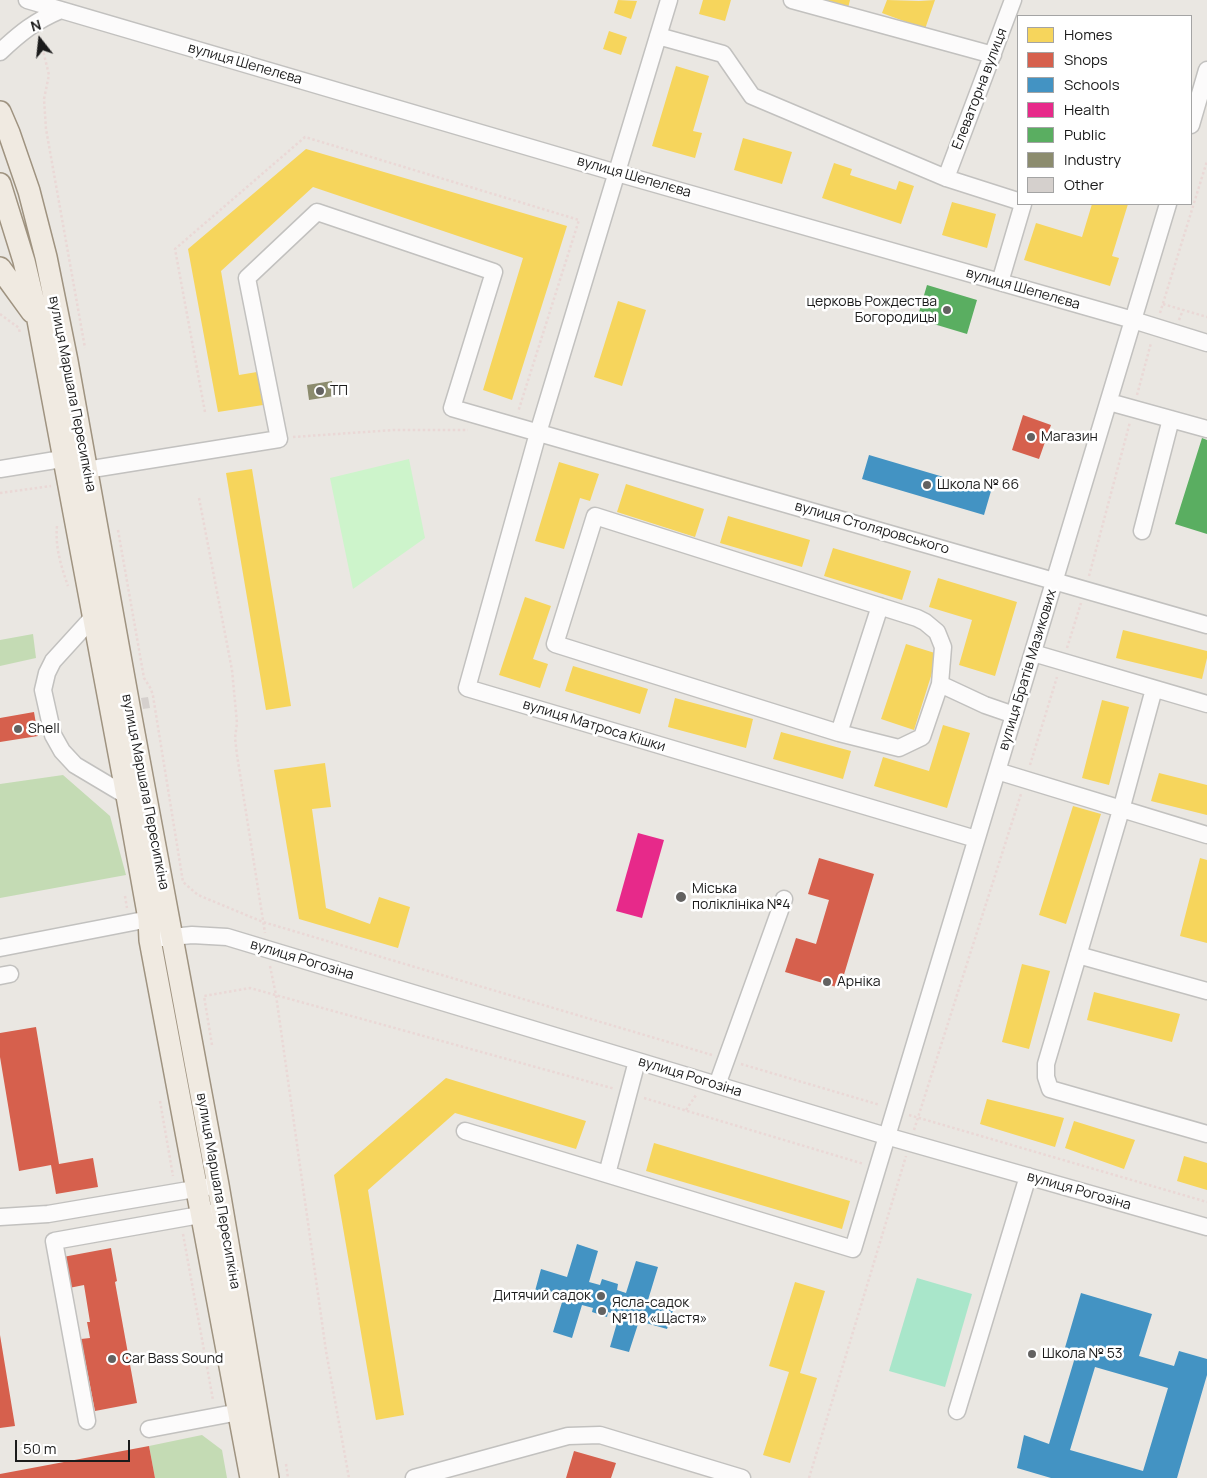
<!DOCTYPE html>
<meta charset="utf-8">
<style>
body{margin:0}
#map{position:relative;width:1207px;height:1478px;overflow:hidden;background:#eae7e2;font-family:Manrope,sans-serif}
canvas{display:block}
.legend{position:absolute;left:1017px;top:15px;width:175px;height:190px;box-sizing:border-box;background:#fff;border:1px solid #a4a4a4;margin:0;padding:6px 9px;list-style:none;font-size:15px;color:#1b1b1b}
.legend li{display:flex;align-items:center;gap:10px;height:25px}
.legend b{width:25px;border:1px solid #a4a4a4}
.north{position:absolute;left:15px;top:15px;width:50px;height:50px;-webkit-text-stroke:4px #fff;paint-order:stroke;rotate:344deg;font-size:14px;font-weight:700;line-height:20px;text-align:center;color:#1b1b1b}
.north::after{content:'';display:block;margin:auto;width:18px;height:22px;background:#1b1b1b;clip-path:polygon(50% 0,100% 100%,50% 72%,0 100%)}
.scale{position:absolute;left:15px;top:1440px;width:115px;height:22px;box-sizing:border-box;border:2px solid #1b1b1b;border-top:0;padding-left:6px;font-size:15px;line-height:18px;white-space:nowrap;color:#1b1b1b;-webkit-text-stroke:4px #fff;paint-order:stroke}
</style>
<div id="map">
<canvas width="1207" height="1478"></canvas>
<ul class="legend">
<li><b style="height:14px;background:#f6d55c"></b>Homes</li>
<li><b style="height:14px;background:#d6604d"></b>Shops</li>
<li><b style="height:14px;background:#4393c3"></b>Schools</li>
<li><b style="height:14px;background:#e7298a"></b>Health</li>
<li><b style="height:14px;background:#5aae61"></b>Public</li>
<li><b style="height:14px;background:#8c8c6e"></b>Industry</li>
<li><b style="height:14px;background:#d5d0cd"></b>Other</li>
</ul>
<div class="north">N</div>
<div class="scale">50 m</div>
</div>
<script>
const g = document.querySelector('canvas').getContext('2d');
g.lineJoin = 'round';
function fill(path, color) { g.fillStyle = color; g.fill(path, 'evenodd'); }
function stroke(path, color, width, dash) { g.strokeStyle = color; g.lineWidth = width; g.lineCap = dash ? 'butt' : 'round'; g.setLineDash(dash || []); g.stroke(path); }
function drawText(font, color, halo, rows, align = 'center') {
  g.font = font + ' Manrope,sans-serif'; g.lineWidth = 5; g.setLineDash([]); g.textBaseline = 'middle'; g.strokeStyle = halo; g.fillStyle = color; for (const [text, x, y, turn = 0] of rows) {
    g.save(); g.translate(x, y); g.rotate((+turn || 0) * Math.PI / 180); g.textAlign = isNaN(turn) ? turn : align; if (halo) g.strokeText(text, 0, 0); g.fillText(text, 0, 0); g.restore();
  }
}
fill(new Path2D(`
 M 33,634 L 36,658 L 0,666 L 0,640 Z
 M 63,775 L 110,816 L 126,875 L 0,898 L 0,784 Z
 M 202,1435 L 222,1450 L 227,1478 L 155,1478 L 149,1446 Z`), '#c4dbb4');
fill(new Path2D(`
 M 409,459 L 425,538 L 353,589 L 330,478 Z`), '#cdf4cb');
fill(new Path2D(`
 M 917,1278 L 972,1294 L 945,1387 L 889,1371 Z`), '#a9e6ca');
fill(new Path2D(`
 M 618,0 L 637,1 L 631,19 L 614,13 Z
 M 703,0 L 731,0 L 725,21 L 699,14 Z
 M 819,0 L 850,0 L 848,8 Z
 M 887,0 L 919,1 L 935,0 L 925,29 L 882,13 Z
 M 609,31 L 627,37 L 621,55 L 603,49 Z
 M 676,66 L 709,76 L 693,131 L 702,133 L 695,158 L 652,146 Z
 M 743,138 L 792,152 L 782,184 L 734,170 Z
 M 306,149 L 567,226 L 512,400 L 483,390 L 523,258 L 313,187 L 221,271 L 239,375 L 257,372 L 263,405 L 218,412 L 188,249 Z
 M 834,163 L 852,169 L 850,175 L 896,190 L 899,181 L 914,186 L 901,224 L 822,198 Z
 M 952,202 L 996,214 L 987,248 L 942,235 Z
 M 1092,204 L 1128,204 L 1112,256 L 1119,258 L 1110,286 L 1024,260 L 1036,223 L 1082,237 Z
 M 618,301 L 646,310 L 622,386 L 594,377 Z
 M 559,462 L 599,474 L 590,501 L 580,498 L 564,549 L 535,541 Z
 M 252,469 L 291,706 L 266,710 L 226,473 Z
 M 626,484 L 704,509 L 695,537 L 617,512 Z
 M 728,516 L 810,540 L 802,567 L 720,543 Z
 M 833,548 L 911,571 L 902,600 L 824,576 Z
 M 938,578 L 1017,602 L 995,676 L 959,665 L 972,620 L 929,607 Z
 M 525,597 L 551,606 L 533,659 L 548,664 L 540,688 L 499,675 Z
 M 1123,630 L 1207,651 L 1207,658 L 1202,679 L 1116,658 Z
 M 906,644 L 938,654 L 914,730 L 881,719 Z
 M 573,666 L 648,689 L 640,714 L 565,691 Z
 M 675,698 L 753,719 L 746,748 L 668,727 Z
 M 1102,700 L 1129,707 L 1109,785 L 1082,778 Z
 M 943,725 L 970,733 L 947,808 L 874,786 L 883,757 L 929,771 Z
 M 781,732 L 851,751 L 843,779 L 773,759 Z
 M 325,763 L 331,807 L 312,809 L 326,908 L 370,924 L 379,897 L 410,907 L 398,948 L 299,919 L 274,770 Z
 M 1159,773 L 1207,785 L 1207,815 L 1151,801 Z
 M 1073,806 L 1101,814 L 1066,924 L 1039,915 Z
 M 1200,858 L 1207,860 L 1207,943 L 1180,936 Z
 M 1022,964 L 1050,971 L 1029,1049 L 1002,1042 Z
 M 1094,992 L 1180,1014 L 1172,1042 L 1087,1020 Z
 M 446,1078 L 586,1121 L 576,1149 L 455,1113 L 368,1190 L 404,1415 L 376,1420 L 334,1175 Z
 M 987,1099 L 1064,1118 L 1055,1147 L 980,1124 Z
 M 1074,1121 L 1135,1140 L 1124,1169 L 1065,1148 Z
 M 654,1143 L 850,1201 L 842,1229 L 646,1171 Z
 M 1184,1156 L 1207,1163 L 1207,1190 L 1177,1181 Z
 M 795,1282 L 825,1291 L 800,1373 L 817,1378 L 790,1463 L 763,1455 L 789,1372 L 769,1366 Z`), '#f6d55c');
fill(new Path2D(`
 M 1023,415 L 1051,425 L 1039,459 L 1012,450 Z
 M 34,712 L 38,736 L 0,742 L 0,718 Z
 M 819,858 L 874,874 L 840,988 L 785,972 L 796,938 L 816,944 L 829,900 L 808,894 Z
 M 36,1027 L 59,1164 L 93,1158 L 98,1187 L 56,1194 L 51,1165 L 19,1171 L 0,1057 L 0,1033 Z
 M 111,1248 L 117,1281 L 115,1282 L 137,1403 L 95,1411 L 81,1339 L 90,1338 L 87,1322 L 90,1322 L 84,1285 L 69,1288 L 63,1257 Z
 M 0,1335 L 15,1426 L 0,1428 Z
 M 149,1446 L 155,1478 L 0,1478 L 0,1474 Z
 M 574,1451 L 616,1463 L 611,1478 L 566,1478 Z`), '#d6604d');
fill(new Path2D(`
 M 869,455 L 991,491 L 984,515 L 862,479 Z
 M 577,1244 L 598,1251 L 589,1282 L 600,1285 L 602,1279 L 618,1284 L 617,1290 L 626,1293 L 636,1261 L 658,1267 L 648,1300 L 674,1308 L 667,1329 L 639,1321 L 629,1352 L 610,1347 L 619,1316 L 608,1312 L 607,1317 L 592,1312 L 593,1308 L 582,1305 L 572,1338 L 553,1332 L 563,1299 L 535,1291 L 541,1269 L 567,1277 Z
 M 1081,1293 L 1152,1314 L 1139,1356 L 1174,1366 L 1179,1351 L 1207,1359 L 1207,1375 L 1177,1478 L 1051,1478 L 1017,1468 L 1024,1435 L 1049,1444 L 1076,1354 L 1064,1351 ZM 1095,1367 L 1168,1388 L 1143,1471 L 1070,1450 Z`), '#4393c3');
fill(new Path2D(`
 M 638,833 L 664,840 L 642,918 L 616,911 Z`), '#e7298a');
fill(new Path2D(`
 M 927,285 L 977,300 L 967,334 L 917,319 Z
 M 1202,438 L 1207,440 L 1207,534 L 1175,524 Z`), '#5aae61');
fill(new Path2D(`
 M 332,381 L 334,396 L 309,400 L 307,385 Z`), '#8c8c6e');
fill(new Path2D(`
 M 148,697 L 150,708 L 143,709 L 141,698 Z`), '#d5d0cd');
const minor = new Path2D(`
 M 27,0 L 617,173 L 1133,320 L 1207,343
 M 669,0 L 538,433 L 467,688 L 976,839
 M 792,0 L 993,55
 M 658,36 L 723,54 L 752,96 L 946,178 L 1018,201
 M 0,52 C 20,33 35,21 61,10
 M 1191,125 L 1207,70
 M 946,178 L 1013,0
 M 1000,282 L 1023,204
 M 1109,402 L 1207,429
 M 0,469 L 74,457
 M 86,470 L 279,439 L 247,278 L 317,212 L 494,272 L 452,408 L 1207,625
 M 595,516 L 917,618 L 925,622 L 937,632 L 943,647 L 940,684 L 922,737 L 899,748 L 839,733 L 555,644 Z
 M 1142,531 L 1171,419
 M 94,616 L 53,661 L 47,673 L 43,690 L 53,735 L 62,751 L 75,765 L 127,796
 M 1033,653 L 1207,704
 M 940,684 L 985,705 L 1014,715
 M 1154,689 L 1121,810 L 1046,1064 L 1046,1077 L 1050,1089 L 1207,1134
 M 839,733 L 880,606
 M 997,771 L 1207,835
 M 162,938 L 192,935 L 227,937 L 886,1136 L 1207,1227
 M 0,948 L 149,919
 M 1078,955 L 1207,991
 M 0,976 L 10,974
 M 717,1085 L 784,899
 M 465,1131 L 853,1249 L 1168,204
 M 607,1174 L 637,1061
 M 0,1217 L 48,1214 L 218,1185
 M 957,1411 L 1028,1176
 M 87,1421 L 54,1241 L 211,1213
 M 149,1429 L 239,1412
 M 414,1478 L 568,1436 L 600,1435 L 742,1478`);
const major = new Path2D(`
 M 0,112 L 9,133 L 29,191 L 46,257 L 67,361 L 131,717 L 218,1185 L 268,1478
 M 0,184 L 24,261 L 38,320 L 127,796 L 149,919 L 150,940 L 251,1478
 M 0,268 L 32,312`);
stroke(minor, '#c2c1bf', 19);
stroke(major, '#9f9380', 24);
stroke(new Path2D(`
 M 40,38 L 49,75 L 44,99 L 46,129 L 85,348
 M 1163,304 L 1207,317
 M 1160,313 L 1207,161
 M 0,314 L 19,328 L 20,334
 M 1179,320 L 1183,310
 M 1137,395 L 1151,343
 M 205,412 L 175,249 L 305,137 L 579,220 L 518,412
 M 293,437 L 394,430 L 468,430
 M 0,493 L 51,486
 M 199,498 L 232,670 L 237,723 L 235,738 L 237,755 L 265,933
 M 57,526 C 55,547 61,566 68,586
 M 118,530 L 144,678 L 151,689 L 153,696 L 183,882 L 198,895 L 263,922 L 712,1055
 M 1089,576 L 1130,422
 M 1067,648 L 1081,603
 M 1030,765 L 1057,677
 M 125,896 L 127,908
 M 270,966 L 276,995 L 326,1351 L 349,1478
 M 212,1045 L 204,996 L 250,988 L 615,1089
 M 741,1064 L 880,1105
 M 644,1098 L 864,1164
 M 160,1101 L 173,1176
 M 686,1110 L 696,1095
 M 909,1115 L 1207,1202
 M 914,1130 L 1021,794
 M 183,1234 L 213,1400
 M 286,1464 L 288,1478
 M 809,1478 L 906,1156`), '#ead8d6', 2.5, [2.5, 2.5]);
stroke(minor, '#fcfbfb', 16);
stroke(major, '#f0eae1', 21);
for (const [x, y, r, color] of [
 [947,310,5,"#636261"],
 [320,391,5,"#636261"],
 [1031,437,5,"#636261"],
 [927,485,5,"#636261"],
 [18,729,5,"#636261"],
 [681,897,6,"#636261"],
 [827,982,5,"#636261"],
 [601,1296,5,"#636261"],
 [602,1311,5,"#636261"],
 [1032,1354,5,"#636261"],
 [112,1359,5,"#636261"]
]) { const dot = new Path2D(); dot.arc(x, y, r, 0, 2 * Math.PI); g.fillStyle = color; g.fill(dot); stroke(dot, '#fff', 2); }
drawText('14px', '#1b1b1b', '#fff', [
 ["вулиця Шепелєва",245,64,16],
 ["Елеваторна вулиця",980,89,-69],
 ["вулиця Шепелєва",634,177,16],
 ["вулиця Шепелєва",1023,289,16],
 ["вулиця Маршала Пересипкіна",72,394,79],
 ["вулиця Столяровського",872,528,16],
 ["вулиця Братів Мазикових",1028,670,-73],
 ["вулиця Матроса Кішки",594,726,17],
 ["вулиця Маршала Пересипкіна",145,792,79],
 ["вулиця Рогозіна",302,960,17],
 ["вулиця Рогозіна",690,1077,17],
 ["вулиця Маршала Пересипкіна",218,1191,80],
 ["вулиця Рогозіна",1079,1191,16]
]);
drawText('14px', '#1b1b1b', '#fff', [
 ["церковь Рождества",937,302,"right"],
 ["Богородицы",937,318,"right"],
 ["ТП",330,391],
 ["Магазин",1041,437],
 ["Школа № 66",937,485],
 ["Shell",28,729],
 ["Міська",692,889],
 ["поліклініка №4",692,905],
 ["Арніка",837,982],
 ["Дитячий садок",591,1296,"right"],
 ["Ясла-садок",612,1303],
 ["№118 «Щастя»",612,1319],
 ["Школа № 53",1042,1354],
 ["Car Bass Sound",122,1359]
], 'left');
</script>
